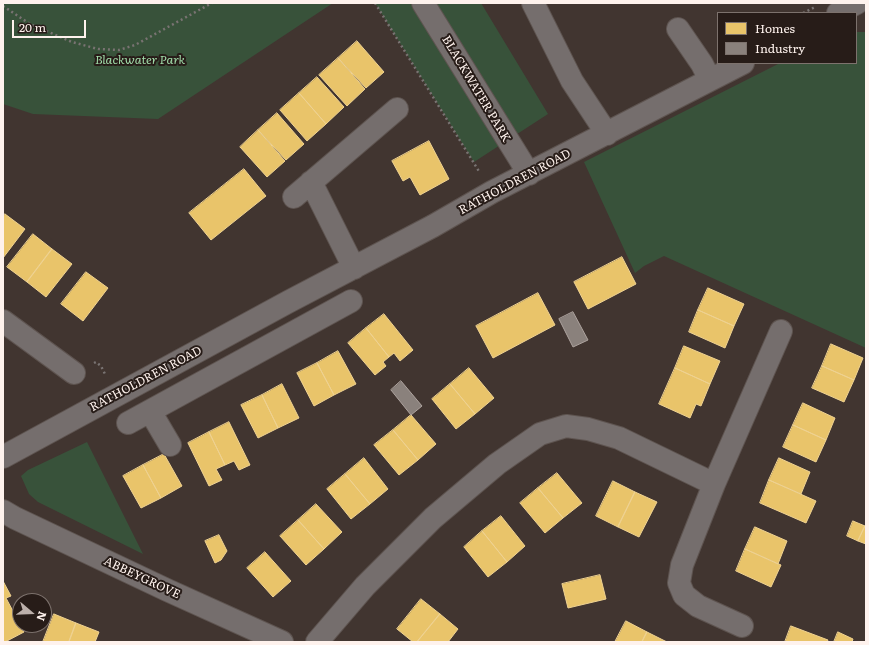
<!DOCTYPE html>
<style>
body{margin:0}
#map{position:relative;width:869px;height:645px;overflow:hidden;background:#413530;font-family:Literata,serif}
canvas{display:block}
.frame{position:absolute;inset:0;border:4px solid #fef2ed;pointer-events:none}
.legend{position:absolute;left:717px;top:12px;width:140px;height:52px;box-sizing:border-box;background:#271c18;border:1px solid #7d726d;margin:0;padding:5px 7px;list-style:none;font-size:12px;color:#fef2ed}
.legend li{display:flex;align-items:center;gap:8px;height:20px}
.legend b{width:20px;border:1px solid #7d726d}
.north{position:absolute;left:12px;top:593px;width:40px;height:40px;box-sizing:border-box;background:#271c18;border:1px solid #7d726d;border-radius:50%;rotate:109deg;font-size:11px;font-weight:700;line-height:16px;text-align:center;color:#fef2ed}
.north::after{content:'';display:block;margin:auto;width:14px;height:18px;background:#bcb0ab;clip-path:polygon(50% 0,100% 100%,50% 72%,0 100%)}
.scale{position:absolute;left:12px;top:20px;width:74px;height:18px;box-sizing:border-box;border:2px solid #fef2ed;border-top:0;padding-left:5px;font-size:12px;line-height:14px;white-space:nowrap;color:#fef2ed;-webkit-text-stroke:3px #271c18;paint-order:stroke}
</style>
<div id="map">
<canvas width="869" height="645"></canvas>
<div class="frame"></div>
<ul class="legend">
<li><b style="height:11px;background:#e9c46a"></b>Homes</li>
<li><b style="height:11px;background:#8a817c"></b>Industry</li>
</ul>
<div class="north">N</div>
<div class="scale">20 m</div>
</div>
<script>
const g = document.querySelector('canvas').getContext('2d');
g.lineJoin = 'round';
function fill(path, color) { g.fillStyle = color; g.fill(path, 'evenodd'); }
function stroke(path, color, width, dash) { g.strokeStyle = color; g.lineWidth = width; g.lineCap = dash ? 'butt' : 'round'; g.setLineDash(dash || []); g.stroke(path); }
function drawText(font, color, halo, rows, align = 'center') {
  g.font = font + ' Literata,serif'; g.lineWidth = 4; g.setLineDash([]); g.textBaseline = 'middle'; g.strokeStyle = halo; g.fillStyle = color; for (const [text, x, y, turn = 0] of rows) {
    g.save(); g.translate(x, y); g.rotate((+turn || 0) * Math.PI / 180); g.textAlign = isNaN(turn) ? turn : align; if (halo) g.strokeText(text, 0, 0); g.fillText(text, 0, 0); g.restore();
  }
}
fill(new Path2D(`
 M 3,3 L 333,3 L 158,119 L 33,114 L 3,104 Z
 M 375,3 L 481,3 L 548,114 L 474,162 Z
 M 856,32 L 866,32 L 866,348 L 664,256 L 644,266 L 635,273 L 584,162 L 780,63 L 856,63 Z
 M 87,442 L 143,554 L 38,502 L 29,494 L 21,476 L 28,470 Z`), '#38523a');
const homes = new Path2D(`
 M 357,41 L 384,72 L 366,88 L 338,58 Z
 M 338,58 L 365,89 L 347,106 L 319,75 Z
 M 317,77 L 344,107 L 326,124 L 299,93 Z
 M 299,93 L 326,124 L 307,141 L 280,110 Z
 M 277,113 L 304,144 L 286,160 L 258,130 Z
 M 258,130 L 285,161 L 267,177 L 240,147 Z
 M 429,141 L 449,179 L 420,195 L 410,177 L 403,181 L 392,161 Z
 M 244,169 L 266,196 L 211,240 L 189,213 Z
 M 5,214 L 25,229 L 3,258 L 3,217 Z
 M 33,234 L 52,249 L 27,282 L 7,267 Z
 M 52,249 L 72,264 L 46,297 L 27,282 Z
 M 622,257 L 636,284 L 588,309 L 574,282 Z
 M 86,272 L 108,288 L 83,321 L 61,304 Z
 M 708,288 L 744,304 L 734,326 L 698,310 Z
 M 538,293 L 555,325 L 493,358 L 476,326 Z
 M 698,310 L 734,326 L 725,348 L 689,332 Z
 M 384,314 L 413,350 L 400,361 L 394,353 L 389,357 L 366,328 Z
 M 366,328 L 389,357 L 383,362 L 386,366 L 375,375 L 348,343 Z
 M 831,344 L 863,358 L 854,380 L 822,366 Z
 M 684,346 L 720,361 L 710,384 L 675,368 Z
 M 338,351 L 356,384 L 334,395 L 317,363 Z
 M 317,363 L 334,395 L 314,406 L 297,373 Z
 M 822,366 L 854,380 L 844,402 L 812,388 Z
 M 469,368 L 494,398 L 475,414 L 450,384 Z
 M 675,368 L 710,384 L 701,406 L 696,404 L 690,418 L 659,404 Z
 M 282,384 L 299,418 L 278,428 L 262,395 Z
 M 450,384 L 475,414 L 456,429 L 432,399 Z
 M 262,395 L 278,428 L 258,438 L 241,405 Z
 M 803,403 L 835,418 L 826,440 L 793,425 Z
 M 411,415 L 436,444 L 418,460 L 393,430 Z
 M 229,422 L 250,465 L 239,470 L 234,461 L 225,465 L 209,432 Z
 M 793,425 L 826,440 L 816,462 L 783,447 Z
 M 393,430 L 418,460 L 399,475 L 374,445 Z
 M 209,432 L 225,465 L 216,469 L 222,480 L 209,486 L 188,443 Z
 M 164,454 L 182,486 L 161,498 L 143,465 Z
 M 364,458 L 388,489 L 370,504 L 345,474 Z
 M 779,458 L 810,472 L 801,494 L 769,480 Z
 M 143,465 L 161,498 L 141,508 L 123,476 Z
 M 557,473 L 582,503 L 563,518 L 538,488 Z
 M 345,474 L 370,504 L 351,519 L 327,489 Z
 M 769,480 L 816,501 L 806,523 L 760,503 Z
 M 613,481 L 635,492 L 618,527 L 596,516 Z
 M 538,488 L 563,518 L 545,533 L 520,503 Z
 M 635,492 L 657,502 L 639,537 L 618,527 Z
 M 316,504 L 342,532 L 324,549 L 298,520 Z
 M 501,516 L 525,546 L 507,562 L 482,531 Z
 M 298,520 L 324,549 L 306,565 L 280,536 Z
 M 853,521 L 865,526 L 858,541 L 847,536 Z
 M 865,526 L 866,526 L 866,544 L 858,541 Z
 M 755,527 L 787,541 L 778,564 L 745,549 Z
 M 482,531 L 507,562 L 488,577 L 464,547 Z
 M 219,535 L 227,551 L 221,560 L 215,563 L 205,541 Z
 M 745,549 L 781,565 L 771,587 L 736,571 Z
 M 265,552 L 291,581 L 273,597 L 247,568 Z
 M 600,575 L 606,599 L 568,608 L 562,584 Z
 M 3,581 L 11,596 L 6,598 L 24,632 L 5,642 L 3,642 Z
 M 421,599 L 440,614 L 417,642 L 413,642 L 397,629 Z
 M 54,614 L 76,623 L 69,642 L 43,642 Z
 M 440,614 L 458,629 L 448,642 L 417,642 Z
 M 626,621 L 647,632 L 642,642 L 615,642 Z
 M 76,623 L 99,632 L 95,642 L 69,642 Z
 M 791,626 L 828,640 L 827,642 L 785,642 Z
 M 647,632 L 667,642 L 642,642 Z
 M 838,632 L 853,639 L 852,642 L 834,642 Z`);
fill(homes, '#e9c46a');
stroke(homes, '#efd291', 1);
const industry = new Path2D(`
 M 573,312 L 588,340 L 573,347 L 559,319 Z
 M 401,381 L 422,406 L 411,415 L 391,390 Z`);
fill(industry, '#8a817c');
stroke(industry, '#ada39e', 1);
const minor = new Path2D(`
 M 423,3 L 529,174
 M 533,3 L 572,81 L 607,134
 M 838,13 L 857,3
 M 678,29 L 702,64 L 710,80
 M 311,182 L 354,268
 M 294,197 L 397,109
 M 3,321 L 74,373
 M 150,411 L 170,445
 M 128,423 L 351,301
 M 3,457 L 288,302 L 433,226 L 492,192 L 743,63
 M 3,511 L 15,518 L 167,590 L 282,642
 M 742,626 L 698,606 L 684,595 L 679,583 L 682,565 L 714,484 L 781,331
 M 317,642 L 365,586 L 433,518 L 497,464 L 540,434 L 566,426 L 588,429 L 619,438 L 714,484`);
stroke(minor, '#5e5450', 24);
stroke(new Path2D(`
 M 375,3 L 480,173
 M 3,6 L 30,24 L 72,42 L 98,49 L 119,50 L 135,45 L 212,3
 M 803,13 L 815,7
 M 94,363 L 96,362 L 101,366 L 105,374`), '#797372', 2.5, [2, 3]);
stroke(minor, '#756e6d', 22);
drawText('italic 12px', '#a2deab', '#271c18', [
 ["Blackwater Park",140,60]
]);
drawText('12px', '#fef2ed', '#271c18', [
 ["BLACKWATER PARK",476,89,59],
 ["RATHOLDREN ROAD",515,182,-28],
 ["RATHOLDREN ROAD",146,379,-28],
 ["ABBEYGROVE",142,578,25]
]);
</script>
